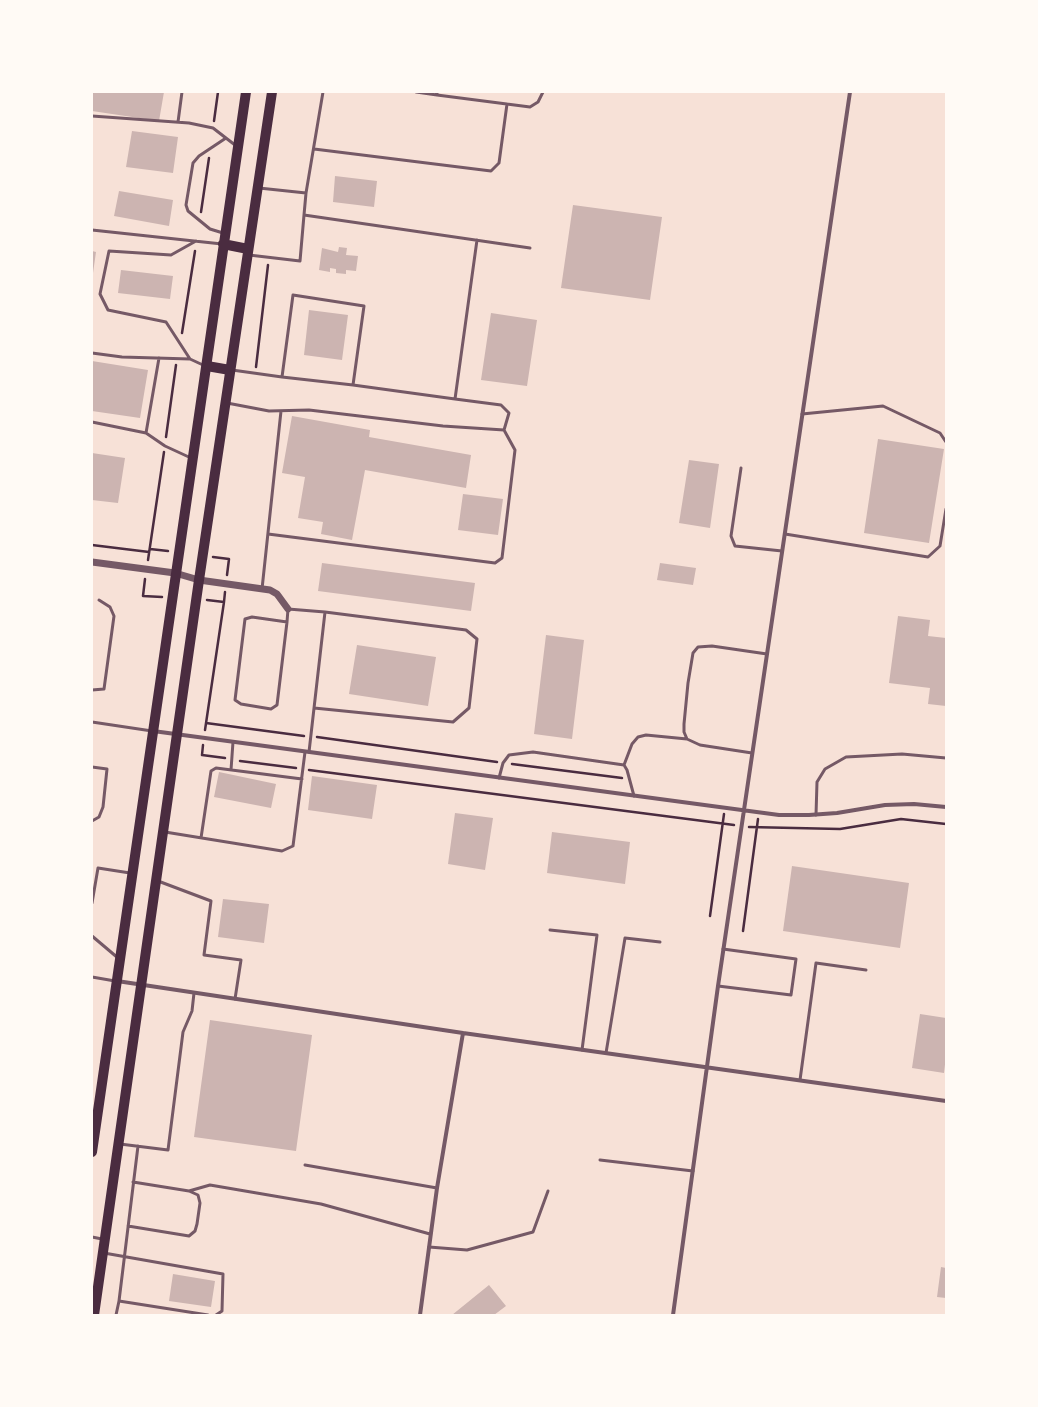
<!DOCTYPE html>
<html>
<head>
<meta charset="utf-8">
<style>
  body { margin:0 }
  #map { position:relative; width:1038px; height:1407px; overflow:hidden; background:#f7e1d7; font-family:"Golos Text",sans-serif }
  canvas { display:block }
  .frame { position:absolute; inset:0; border:93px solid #fffaf5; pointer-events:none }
</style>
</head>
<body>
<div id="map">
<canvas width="1038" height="1407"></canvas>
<div class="frame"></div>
</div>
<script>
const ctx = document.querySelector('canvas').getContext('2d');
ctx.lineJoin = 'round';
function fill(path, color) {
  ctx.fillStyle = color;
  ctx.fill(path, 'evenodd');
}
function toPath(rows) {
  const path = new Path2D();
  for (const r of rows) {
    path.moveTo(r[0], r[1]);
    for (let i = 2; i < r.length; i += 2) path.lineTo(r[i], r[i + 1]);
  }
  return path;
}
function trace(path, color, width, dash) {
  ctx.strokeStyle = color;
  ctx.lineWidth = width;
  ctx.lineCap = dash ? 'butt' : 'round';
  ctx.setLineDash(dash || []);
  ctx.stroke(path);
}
const building = toPath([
  [92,92,164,92,159,121,92,111],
  [132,131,178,137,173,173,126,167],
  [335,176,377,181,374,207,333,202],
  [119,191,173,200,169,226,114,216],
  [573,205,662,217,650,300,561,288],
  [339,247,347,248,346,255,358,256,356,271,346,270,346,274,336,273,336,269,330,268,330,272,319,270,322,248,338,252],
  [92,251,96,252,93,273,92,273],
  [121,270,173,276,170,299,118,293],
  [309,310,348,315,342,360,304,355],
  [491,313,537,320,527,386,481,380],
  [92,361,148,370,140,418,92,411],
  [292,416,370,430,369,437,471,455,466,488,365,470,352,540,321,534,323,522,298,518,305,477,282,473],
  [878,439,944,449,929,543,864,533],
  [92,453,125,458,118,503,92,500],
  [689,460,719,464,710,528,679,523],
  [463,494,503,499,498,535,458,530],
  [322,563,475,583,471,611,318,591],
  [660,563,696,568,693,585,657,580],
  [898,616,930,620,928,636,946,638,946,706,928,704,930,688,889,683],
  [546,635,584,640,572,739,534,734],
  [357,645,436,657,428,706,349,694],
  [219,772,276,784,271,808,214,797],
  [312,776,377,785,372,819,308,810],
  [455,813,493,818,485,870,448,864],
  [552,832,630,842,625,884,547,873],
  [792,866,909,883,900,948,783,931],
  [223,899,269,904,264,943,218,937],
  [920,1014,946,1018,946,1056,944,1073,912,1068],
  [210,1020,312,1035,296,1151,194,1137],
  [941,1267,946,1268,946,1298,937,1297],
  [173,1274,215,1281,211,1307,169,1301],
  [489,1285,506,1306,494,1315,452,1315]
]);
const path = toPath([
  [214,121,218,92],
  [201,212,209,158],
  [182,333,195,251],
  [256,367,268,265],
  [166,437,176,365],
  [92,545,149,552],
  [150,549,168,551],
  [213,557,229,559,227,575],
  [148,560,164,452],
  [145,579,143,596,162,597],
  [224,602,225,592],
  [206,723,304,736],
  [205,730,224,602,207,600],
  [317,737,497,762],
  [203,745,202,755,225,758],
  [240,761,296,768],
  [512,764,622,778],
  [309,770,734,825],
  [749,827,840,829,901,819,946,824],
  [710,916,724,814],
  [743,931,758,819]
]);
const service = toPath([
  [416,92,437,95,437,92],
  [437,95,530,107,538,102,543,92],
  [92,116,189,123,213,128,235,145],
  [178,122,182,92],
  [314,149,491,171,499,163,507,104],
  [259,188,306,193,323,92],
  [304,215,306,193],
  [92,230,222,244],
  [223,233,210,229,188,211,186,205,193,163,199,156,226,138],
  [249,255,300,261,304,215,530,248],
  [92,353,122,357,190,359,203,365],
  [190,359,166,322,108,310,100,294,109,251,171,255,196,241],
  [232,370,282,377,293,295,364,306,353,385,455,399,477,240],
  [282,377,353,385],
  [227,403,269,411,309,410,443,426,504,430,509,413,501,405,455,399],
  [802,414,883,406,940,433,946,442],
  [92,422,146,433,165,446,191,458],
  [146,433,159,358],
  [741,468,731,536,735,546,782,551],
  [268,534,495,563,502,558,515,450,504,430],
  [785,534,928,557,940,546,946,509],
  [262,589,281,411],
  [287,622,277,705,271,709,241,704,235,700,245,619,252,617,287,622,288,609,325,612],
  [92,690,104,689,114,616,110,607,99,600],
  [92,722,152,731],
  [309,752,325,612,466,630,477,639,469,708,453,722,314,708],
  [752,753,700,745,687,739,684,732,684,724,688,683,693,653,698,647,712,646,767,654],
  [624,765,632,744,638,737,646,735,687,739],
  [92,767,107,769,103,807,99,817,92,821],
  [231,770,233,742],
  [499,778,503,763,509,755,533,752,624,765,627,770,634,796],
  [816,815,817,782,825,769,846,757,902,754,946,758],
  [165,832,282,851,293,846,305,752],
  [201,838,211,771,216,768,302,779],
  [158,881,211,901,204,955,241,960,235,999],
  [92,903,98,868,130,873],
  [550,930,597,935,582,1050],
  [92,936,118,958],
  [92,977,115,981],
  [718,986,791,995,796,959,723,949],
  [606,1053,625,938,660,942],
  [800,1080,816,963,866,970],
  [120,1144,168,1150,183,1032,192,1011,194,993],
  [138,1146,119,1301,208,1315],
  [600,1160,693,1171],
  [305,1165,437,1188],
  [189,1191,210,1185,321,1204,430,1234],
  [128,1226,189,1236,195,1231,197,1224,200,1203,198,1195,189,1191,133,1182],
  [92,1237,102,1239],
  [429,1247,467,1250,533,1232,548,1191],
  [104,1253,223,1274,222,1311,216,1315],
  [116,1315,119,1301]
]);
const minor = toPath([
  [153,731,779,815,809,815,837,813,885,805,914,804,946,807],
  [117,981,463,1033,946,1101],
  [420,1315,437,1188,463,1033],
  [673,1315,718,986,850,92]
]);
const tertiary = toPath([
  [92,562,175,573,199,580,270,590,277,594,288,609]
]);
const primary = toPath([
  [223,244,248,249],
  [207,366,230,370],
  [92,1152,246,92],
  [94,1315,199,580,272,92]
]);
fill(building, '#ccb4b1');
trace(path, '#4a2c40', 2.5);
trace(service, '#755966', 3);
trace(minor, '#755966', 4);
trace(tertiary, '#755966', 7);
trace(primary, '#4a2c40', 10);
</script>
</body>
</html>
